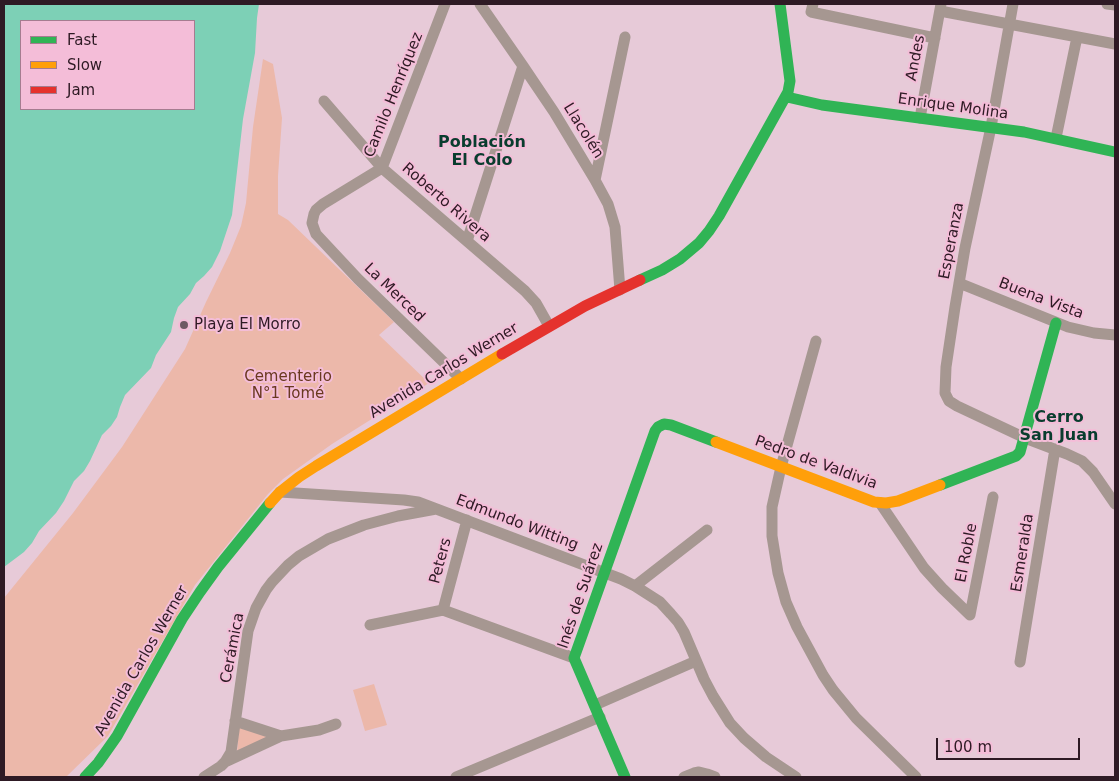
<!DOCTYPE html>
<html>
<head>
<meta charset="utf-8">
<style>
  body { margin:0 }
  #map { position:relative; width:1119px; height:781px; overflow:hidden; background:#e7cad8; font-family:"DejaVu Sans",sans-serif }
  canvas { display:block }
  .frame { position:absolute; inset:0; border:5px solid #2e1a24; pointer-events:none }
  .legend { position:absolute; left:20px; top:20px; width:175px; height:90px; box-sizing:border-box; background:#f4bdd8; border:1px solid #a57c90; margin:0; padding:6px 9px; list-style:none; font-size:15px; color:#2e1a24 }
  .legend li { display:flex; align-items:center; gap:10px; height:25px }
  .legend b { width:25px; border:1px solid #a57c90 }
  .scale { position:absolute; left:936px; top:738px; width:144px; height:22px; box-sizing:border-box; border:2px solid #2e1a24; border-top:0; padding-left:6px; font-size:15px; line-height:18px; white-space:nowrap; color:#2e1a24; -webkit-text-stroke:4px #f4bdd8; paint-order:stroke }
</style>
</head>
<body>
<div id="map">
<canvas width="1119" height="781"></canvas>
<div class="frame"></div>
<ul class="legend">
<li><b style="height:6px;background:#30b455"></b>Fast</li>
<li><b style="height:6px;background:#ff9f0a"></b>Slow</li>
<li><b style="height:6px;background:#e5322d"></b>Jam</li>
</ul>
<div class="scale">100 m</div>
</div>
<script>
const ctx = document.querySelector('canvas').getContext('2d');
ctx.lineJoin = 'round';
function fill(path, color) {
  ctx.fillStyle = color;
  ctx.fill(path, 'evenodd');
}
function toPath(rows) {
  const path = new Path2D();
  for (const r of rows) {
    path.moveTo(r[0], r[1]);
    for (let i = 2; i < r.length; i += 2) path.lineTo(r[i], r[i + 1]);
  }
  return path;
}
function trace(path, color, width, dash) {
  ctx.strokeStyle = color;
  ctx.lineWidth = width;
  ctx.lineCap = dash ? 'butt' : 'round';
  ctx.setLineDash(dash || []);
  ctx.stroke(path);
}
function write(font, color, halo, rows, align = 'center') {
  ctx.font = font + ' "DejaVu Sans",sans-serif';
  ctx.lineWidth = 4;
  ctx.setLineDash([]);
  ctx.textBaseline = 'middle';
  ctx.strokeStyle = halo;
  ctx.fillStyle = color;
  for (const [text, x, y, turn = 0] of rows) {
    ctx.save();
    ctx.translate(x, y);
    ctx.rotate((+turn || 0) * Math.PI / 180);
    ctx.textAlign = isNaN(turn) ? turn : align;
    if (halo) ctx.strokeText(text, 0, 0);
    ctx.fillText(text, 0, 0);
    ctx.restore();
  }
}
const green = toPath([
  [263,59,273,64,282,118,278,176,278,214,288,220,394,322,379,335,429,383,332,444,283,479,268,494,195,585,108,736,66,777,4,777,4,598,73,513,122,447,185,349,206,302,230,253,241,226,246,203,253,127],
  [374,684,387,725,365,731,353,690],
  [239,726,271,735,237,753]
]);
const water = toPath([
  [4,4,259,4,257,18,255,53,243,119,232,215,220,251,212,267,204,276,196,283,190,294,178,307,174,318,171,332,156,355,151,368,125,395,120,407,117,417,111,426,102,435,90,461,84,471,74,481,64,501,56,513,39,531,32,543,24,552,4,567],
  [21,21,194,21,194,109,21,109]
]);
const street = toPath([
  [445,4,382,168,323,204,316,210,314,214,312,223,316,234,358,279,461,379],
  [480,4,523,66,554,112,595,180,608,204,615,227,620,290],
  [813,4,811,12,935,38],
  [1013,4,991,127,965,248,955,307,946,367,945,393,949,401,957,406,1025,438,1067,454,1082,461,1093,472,1115,504],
  [1107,4,1115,5],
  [940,11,1115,44],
  [324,101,382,168,525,291,536,303,549,326],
  [920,118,941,4],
  [1056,138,1077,37],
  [595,180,625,37],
  [467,241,523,66],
  [959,283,1068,327,1094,333,1115,335],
  [816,341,781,467,772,507,772,536,778,573,786,602,797,627,823,675,833,690,856,718,916,777],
  [280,492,404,500,418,502,621,579,635,586,660,602,671,614,678,622,684,632,704,679,713,696,730,723,744,738,766,757,796,777],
  [880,503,924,568,942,588,970,615],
  [635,586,707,530],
  [443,610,467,520],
  [970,615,993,497],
  [370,625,443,610,574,658],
  [1020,662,1055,449],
  [595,705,696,661],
  [235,721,281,736],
  [225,762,281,736,319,730,336,724],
  [204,777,221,766,225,762,231,752,248,631,256,608,266,590,272,582,288,565,299,556,328,539,364,525,398,516,436,509],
  [456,777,600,717],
  [684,777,694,773,699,772,707,774,715,777]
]);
const fast = toPath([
  [787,97,822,105,1024,132,1115,152],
  [640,280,662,270,680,259,699,243,709,231,719,216,788,92,790,81,780,4],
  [940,485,1016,456,1020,452,1056,323],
  [85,777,98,763,117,736,182,619,200,592,218,567,270,503],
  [625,777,574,658,655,431,658,427,664,424,671,425,716,442]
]);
const slow = toPath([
  [716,442,874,502,886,503,898,501,940,485],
  [270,503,280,492,299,477,316,466,502,354]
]);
const jam = toPath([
  [502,354,585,306,640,280]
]);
const markers = [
  [184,325,5,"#6f5863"]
];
const streetNames = [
  ["Andes",916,58,-79],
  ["Camilo Henríquez",394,95,-68],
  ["Enrique Molina",953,107,8],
  ["Llacolén",583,131,58],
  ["Roberto Rivera",446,203,41],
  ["Esperanza",952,241,-79],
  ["La Merced",394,293,44],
  ["Buena Vista",1041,299,21],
  ["Avenida Carlos Werner",444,371,-31],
  ["Pedro de Valdivia",816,463,20],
  ["Edmundo Witting",517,523,21],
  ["El Roble",967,553,-79],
  ["Esmeralda",1023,553,-81],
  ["Peters",441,561,-75],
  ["Inés de Suárez",581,596,-71],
  ["Cerámica",233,648,-79],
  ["Avenida Carlos Werner",142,661,-60]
];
const poiNames = [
  ["Playa El Morro",194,325]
];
const parkNames = [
  ["Cementerio",288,377],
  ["N°1 Tomé",288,394]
];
const neighbourhoodNames = [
  ["Población",482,143],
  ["El Colo",482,161],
  ["Cerro",1059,418],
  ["San Juan",1059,436]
];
fill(green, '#ecb8aa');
fill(water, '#7dd0b6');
trace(street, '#a69791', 11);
trace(fast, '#30b455', 11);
trace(slow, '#ff9f0a', 11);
trace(jam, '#e5322d', 11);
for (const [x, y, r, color] of markers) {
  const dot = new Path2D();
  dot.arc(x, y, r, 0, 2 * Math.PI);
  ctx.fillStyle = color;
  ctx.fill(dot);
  trace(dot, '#f4bdd8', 2);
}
write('15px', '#2e1a24', '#f4bdd8', streetNames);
write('15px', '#2e1a24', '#f4bdd8', poiNames, 'left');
write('15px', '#69391f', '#f4bdd8', parkNames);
write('bold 16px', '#093d2e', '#f4bdd8', neighbourhoodNames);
</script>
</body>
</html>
